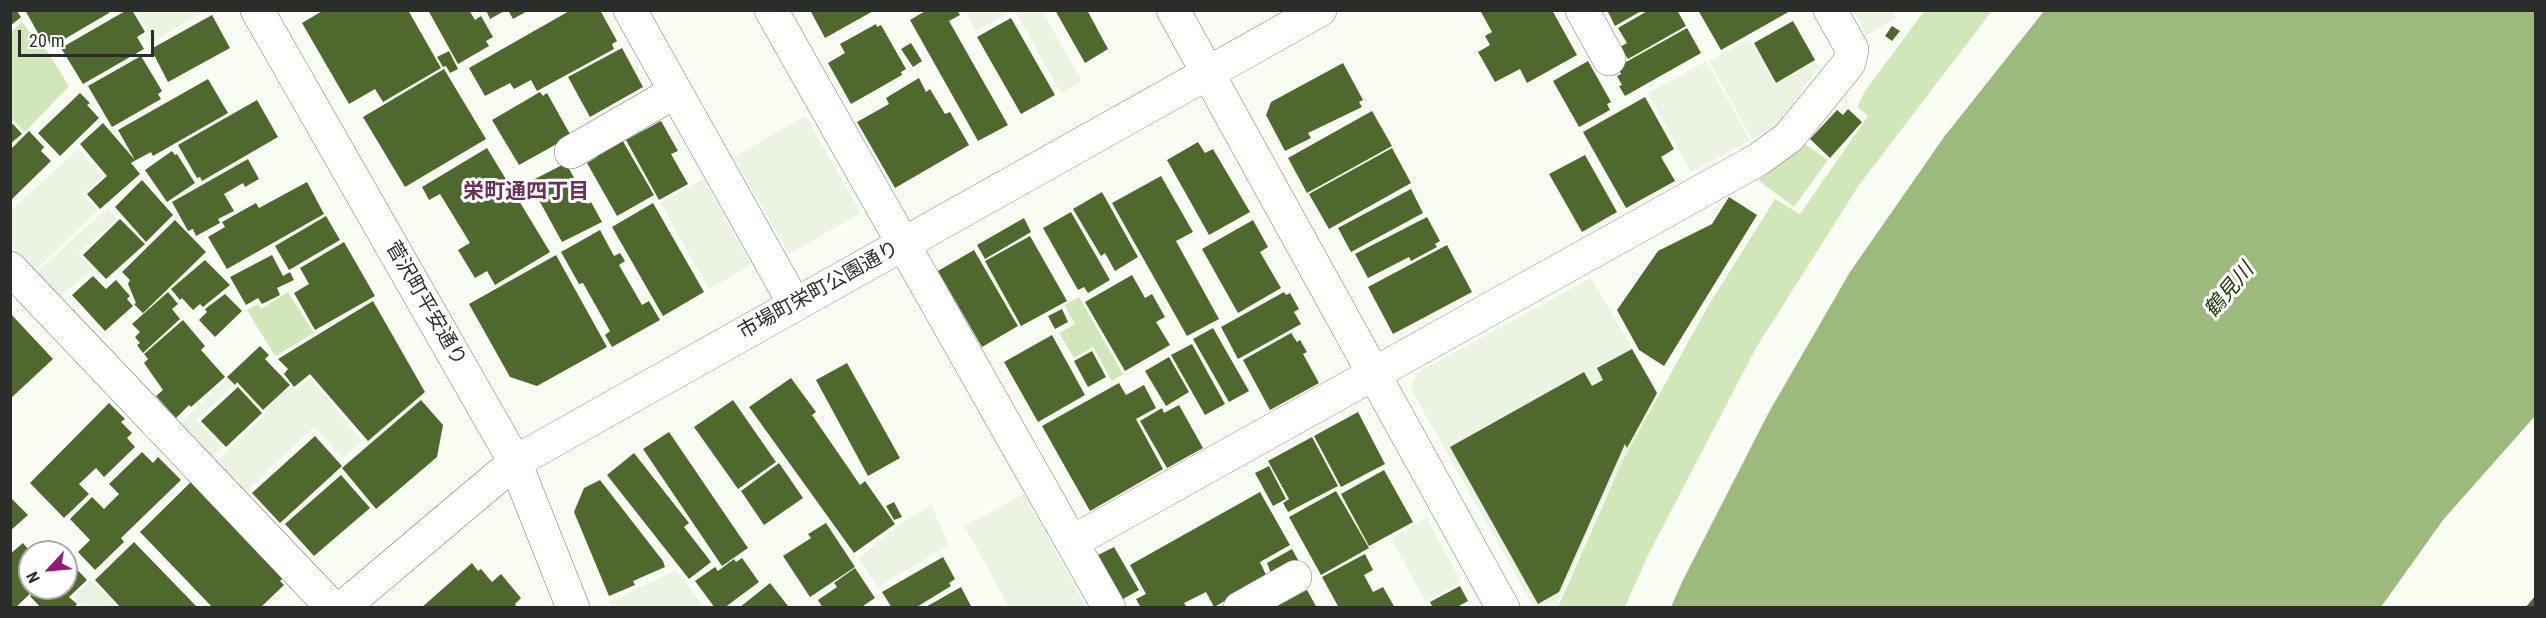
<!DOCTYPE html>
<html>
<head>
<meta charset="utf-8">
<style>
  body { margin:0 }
  #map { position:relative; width:2546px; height:618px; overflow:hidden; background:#f9fdf4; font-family:"Roboto Condensed",sans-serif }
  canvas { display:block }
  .frame { position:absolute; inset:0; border:12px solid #2b2d2a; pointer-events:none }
  .north { position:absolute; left:18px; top:540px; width:60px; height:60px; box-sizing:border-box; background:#fff; border:2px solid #aaabaa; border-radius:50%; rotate:244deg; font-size:16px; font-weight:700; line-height:24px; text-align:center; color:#2b2d2a }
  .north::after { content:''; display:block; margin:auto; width:21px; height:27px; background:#931c79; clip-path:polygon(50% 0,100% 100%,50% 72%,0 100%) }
  .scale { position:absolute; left:18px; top:30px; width:136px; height:27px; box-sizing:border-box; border:3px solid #2b2d2a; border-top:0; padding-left:8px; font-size:18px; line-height:21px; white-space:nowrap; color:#2b2d2a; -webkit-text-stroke:4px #fff; paint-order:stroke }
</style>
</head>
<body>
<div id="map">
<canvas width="2546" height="618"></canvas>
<div class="frame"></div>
<div class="north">N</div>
<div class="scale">20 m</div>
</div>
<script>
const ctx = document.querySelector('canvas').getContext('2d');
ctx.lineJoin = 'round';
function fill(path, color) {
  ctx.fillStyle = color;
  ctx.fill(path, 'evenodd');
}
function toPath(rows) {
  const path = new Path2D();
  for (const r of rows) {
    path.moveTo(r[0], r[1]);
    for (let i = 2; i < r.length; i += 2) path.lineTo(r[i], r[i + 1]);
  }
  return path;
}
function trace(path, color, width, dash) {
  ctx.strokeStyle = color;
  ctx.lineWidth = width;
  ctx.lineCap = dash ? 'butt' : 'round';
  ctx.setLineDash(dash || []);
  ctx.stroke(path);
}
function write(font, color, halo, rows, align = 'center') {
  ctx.font = font + ' "Roboto Condensed","Noto Sans JP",sans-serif';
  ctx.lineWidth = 6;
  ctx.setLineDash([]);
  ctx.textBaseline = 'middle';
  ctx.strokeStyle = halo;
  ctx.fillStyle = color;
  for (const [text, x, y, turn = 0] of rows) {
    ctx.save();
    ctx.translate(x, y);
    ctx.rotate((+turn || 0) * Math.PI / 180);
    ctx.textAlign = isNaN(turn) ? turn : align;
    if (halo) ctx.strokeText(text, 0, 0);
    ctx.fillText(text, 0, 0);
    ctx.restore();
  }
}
const built = toPath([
  [207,10,149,44,144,37,149,33,136,11],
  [968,11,968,10,1013,11,976,31,966,12],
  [1015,11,1042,11,1082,81,1061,93],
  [1853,11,1892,11,1897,18,1867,35],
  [1750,39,1775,84,1816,62,1818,67,1778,125,1752,139,1709,61],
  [1706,61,1750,140,1691,172,1648,93],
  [805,116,861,213,789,254,734,157],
  [78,149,102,177,83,194,97,211,35,271,11,244,11,210],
  [703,179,751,265,709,289,660,203],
  [108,208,117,219,78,253,92,270,60,297,36,272],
  [1591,278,1659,393,1601,504,1556,605,1534,607,1411,389,1417,373],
  [310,378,362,441,343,458,314,427,246,492,216,462,267,413,265,410,291,385,296,391],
  [227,380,233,387,196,420,221,447,212,456,181,422],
  [1024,494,1086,607,1009,607,964,526],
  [931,505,949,545,878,587,858,559,898,525],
  [1427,518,1461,582,1425,601,1391,538],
  [676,570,704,607,613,607,609,602],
  [91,580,114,604,110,607,79,607,82,605,73,597]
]);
const green = toPath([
  [1925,10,1992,11,1859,185,1756,348,1648,555,1625,607,1558,607,1622,462,1708,306,1775,199,1800,214,1868,116,1857,107,1865,91],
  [22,22,42,49,45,48,69,86,25,132,13,120,10,121,11,32],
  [1805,144,1828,160,1794,207,1758,180],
  [288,292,314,333,275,356,247,310,258,304,261,309],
  [1079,297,1123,374,1112,381,1093,347,1074,358,1059,333,1075,324,1064,305]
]);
const water = toPath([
  [2044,11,2535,11,2535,416,2443,520,2381,607,1671,607,1683,580,1769,412,1850,272,1944,137]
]);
const building = toPath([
  [10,10,16,10,21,17,10,26],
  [25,10,108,10,109,13,51,47,48,40,43,42],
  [127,10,132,10,145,32,137,37,144,49,83,84,61,48],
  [324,10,408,10,441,68,383,102,375,89,349,104,302,23],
  [428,10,469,10,475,20,481,16,493,37,486,41,489,46,458,64],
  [486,10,506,10,490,19],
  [508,10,529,10,513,19],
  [571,10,600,10,617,41,612,44,614,49,537,91,531,80,514,89,510,83,485,96,469,68],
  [810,10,875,10,825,38],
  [927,10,957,10,960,15,949,21,1008,125,978,141,910,20],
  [1055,10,1087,10,1108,49,1085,63],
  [1480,10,1552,10,1577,55,1527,83,1520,69,1495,82,1478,52,1490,45,1485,36,1492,32],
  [1607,10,1643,10,1615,26],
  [1649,10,1677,10,1686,26,1628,59,1620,47,1627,43,1618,28],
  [1698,10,1792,10,1721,50],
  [212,15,230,48,168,82,151,49],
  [1011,18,1055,95,1021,114,977,37],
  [1793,21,1815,60,1776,83,1754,43],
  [876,24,877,27,881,25,906,69,901,72,902,75,851,104,828,63,845,53,840,44],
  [1892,26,1900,31,1892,41,1885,36],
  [1687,28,1701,53,1625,96,1619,86,1622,85,1617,76,1621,74,1617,67],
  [911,43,922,61,913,67,901,49],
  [622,48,643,87,590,117,568,77],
  [449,51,458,69,450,73,446,66,443,67,437,57],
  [141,56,162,91,158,94,161,99,112,127,88,86],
  [1588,61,1611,102,1607,104,1610,110,1579,127,1553,81],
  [1343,63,1363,100,1359,102,1362,107,1308,133,1311,138,1285,151,1266,115,1271,102],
  [444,69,486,139,405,187,363,117],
  [919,78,926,92,930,89,945,114,950,112,969,145,895,188,857,122,889,104,886,98],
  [208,79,228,113,153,156,151,152,136,160,131,163,140,174,100,209,87,194,107,176,80,144,103,123,135,160,118,130],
  [540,92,543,96,547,93,571,136,519,165,492,120],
  [80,93,90,103,87,105,99,118,60,156,38,133],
  [1645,97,1674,149,1661,157,1675,181,1626,208,1583,132],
  [257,100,278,137,202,181,200,177,197,178,178,145],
  [1848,109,1862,122,1830,158,1810,139,1837,110,1843,115],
  [1372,111,1392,146,1307,193,1288,158],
  [661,121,678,151,671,154,688,184,659,200,626,140],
  [13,124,22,134,10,144,10,126],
  [29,131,44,147,41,151,51,161,10,201,10,150],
  [621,138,654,195,617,216,587,163,597,157,594,153],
  [1198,142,1205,153,1213,149,1250,212,1209,235,1167,160],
  [487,148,550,252,495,285,487,271,475,278,458,250,470,243,440,194,429,200,422,187],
  [1392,148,1411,183,1329,229,1309,194],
  [172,151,175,155,177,154,195,183,167,202,145,170],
  [1585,155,1617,212,1582,232,1549,174],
  [248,159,259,179,245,187,243,183,224,194,234,211,218,219,220,223,196,236,193,229,188,231,172,202],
  [566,163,588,204,591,202,602,222,562,242,529,182],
  [1161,176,1193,232,1176,241,1219,319,1187,336,1112,203],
  [142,180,173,215,146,242,115,207],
  [307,182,324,214,227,269,208,237,225,227,222,222,256,203,259,208],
  [1411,189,1423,213,1351,252,1338,228],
  [1102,192,1138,257,1115,271,1105,253,1101,256,1073,209],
  [1729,197,1757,215,1664,366,1639,350,1617,310,1658,251,1712,224],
  [653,203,704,292,663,316,612,227],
  [1071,212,1110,280,1088,293,1084,287,1078,290,1043,228],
  [326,216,340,240,289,270,275,246],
  [1427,217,1440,241,1435,244,1437,247,1411,261,1409,257,1368,278,1355,254],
  [1024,218,1031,232,985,259,977,245],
  [120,219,145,244,106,279,83,255],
  [175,220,206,252,143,313,134,304,136,303,128,284,130,280,122,272],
  [1253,220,1268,247,1260,252,1281,288,1238,313,1202,249],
  [600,230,614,256,620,253,625,261,619,265,642,305,649,301,660,320,612,347,605,335,610,331,583,283,579,284,561,252],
  [1030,236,1067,301,1021,326,985,261],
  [344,242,375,296,315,330,294,293,309,284,300,268],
  [1447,245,1472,292,1393,334,1368,287],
  [974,250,1018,326,982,347,938,271],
  [272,255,283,276,290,272,294,280,277,288,280,295,262,304,258,298,246,305,230,277],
  [556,255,607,347,537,386,510,377,469,304],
  [205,260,230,285,203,307,200,304,193,310,182,298,180,300,171,289],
  [1132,275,1145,298,1152,294,1165,317,1156,322,1170,345,1125,371,1085,302],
  [93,276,106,289,116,280,130,296,127,299,133,306,105,331,72,295],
  [168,292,178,304,172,309,180,319,143,353,137,345,140,343,135,337,140,332,132,324],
  [1284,292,1286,295,1290,293,1299,309,1294,312,1301,324,1238,359,1221,327],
  [225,294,242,311,215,337,199,320,207,312,205,309],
  [373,301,425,392,368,441,310,374,294,387,284,374,288,369,278,359],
  [1062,309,1068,322,1055,329,1048,316],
  [10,313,53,359,10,399],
  [183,320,205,346,201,350,225,377,191,407,189,405,176,418,156,396,163,390,144,363,148,359,144,354],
  [1213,328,1249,391,1229,402,1193,339],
  [1291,333,1297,342,1300,340,1307,352,1303,354,1319,383,1270,410,1243,360],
  [1052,335,1085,395,1038,422,1004,362],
  [1192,344,1225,404,1205,415,1171,355],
  [260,346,269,355,265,359,290,385,263,410,237,382,235,385,227,377],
  [1632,349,1657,393,1627,448,1625,444,1559,592,1538,604,1450,447,1584,372,1592,386,1603,380,1597,368],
  [1092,351,1106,377,1088,387,1074,361],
  [1169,357,1189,392,1166,406,1145,371],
  [847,363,900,458,868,476,816,380],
  [791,378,816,412,812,415,860,485,865,481,895,524,854,553,749,407],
  [1119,383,1126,395,1144,385,1156,408,1136,419,1163,469,1090,511,1042,426],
  [238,387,262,413,226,447,201,421],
  [421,400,443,425,437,457,376,509,342,468],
  [733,400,776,462,738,489,694,427],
  [109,403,125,419,121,422,132,433,127,438,135,447,104,477,96,468,79,484,89,494,64,518,30,483],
  [1179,405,1203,448,1167,468,1140,421,1162,408,1164,413],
  [1358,412,1385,464,1341,487,1314,436],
  [669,432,748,548,722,566,643,449],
  [315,436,342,466,280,523,252,493],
  [1312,437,1338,486,1288,512,1283,503,1289,499,1268,461],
  [142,452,153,463,158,457,181,480,121,538,124,542,95,570,78,552,90,540,70,519,92,497,104,509,119,494,109,484],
  [634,453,689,523,684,527,711,562,689,579,607,475],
  [779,463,803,498,764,525,741,491],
  [1269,466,1286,499,1273,506,1255,473],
  [1384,470,1413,522,1369,546,1341,494],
  [341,475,370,508,314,556,285,524],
  [194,479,286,575,280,581,284,585,260,608,213,608,140,532],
  [600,480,663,561,665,567,633,581,635,585,609,596,574,512,584,488],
  [1336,491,1369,548,1321,575,1289,517],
  [1260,492,1290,545,1260,562,1267,577,1214,607,1206,592,1184,603,1187,608,1141,608,1136,599,1146,594,1130,565],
  [10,497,28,515,10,531],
  [894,502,902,517,894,520,886,506],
  [826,523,855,567,810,597,783,556,811,538,808,534],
  [134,542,198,608,121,608,95,580],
  [23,543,28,549,33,544,41,552,30,552,30,588,36,588,15,608,10,608,10,554],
  [1114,547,1139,590,1123,599,1098,555],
  [1292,549,1298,560,1271,573,1267,563],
  [1365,554,1373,570,1364,575,1373,592,1383,587,1395,608,1339,608,1322,577],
  [943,557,955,579,949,583,951,586,915,608,892,608,882,592],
  [742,558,759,582,724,608,715,608,695,581,715,567,718,571,734,559,736,562],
  [68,560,87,580,69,597,77,604,74,608,41,608,30,596,39,588,66,588,66,563],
  [472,563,478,571,481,569,492,582,501,574,521,598,515,604,517,608,421,608],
  [855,568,875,598,860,608,823,608,818,600,837,587,834,583],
  [770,583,788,606,739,608],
  [1460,586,1468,601,1455,608,1433,608,1430,602],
  [961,587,972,608,924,608],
  [1307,590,1317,608,1269,608,1283,599,1285,602],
  [2536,595,2536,608,2525,608]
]);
const minor = toPath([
  [257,10,515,462,573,608],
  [630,10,795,305],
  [771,10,1109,608],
  [1173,10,1503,608],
  [1582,10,1609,59],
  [571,152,675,92],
  [10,268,333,608],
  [1072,542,1759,159,1789,137,1849,63,1852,49,1830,10],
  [342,608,515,462,1320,10],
  [1240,608,1295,577]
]);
const streetNames = [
  ["市場町栄町公園通り",819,291,-29],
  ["菅沢町平安通り",425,304,60]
];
const neighbourhoodNames = [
  ["栄町通四丁目",526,193]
];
const waterNames = [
  ["鶴見川",2230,291,-50]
];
fill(built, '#ebf3e3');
fill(green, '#d1e7b9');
fill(water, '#9dba7d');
fill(building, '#4f682e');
trace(minor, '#767b72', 34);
trace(minor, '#fff', 33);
write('20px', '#2b2d2a', '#fff', streetNames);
write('bold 21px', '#692f59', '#fff', neighbourhoodNames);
write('italic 21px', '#253709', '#fff', waterNames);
</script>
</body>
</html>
